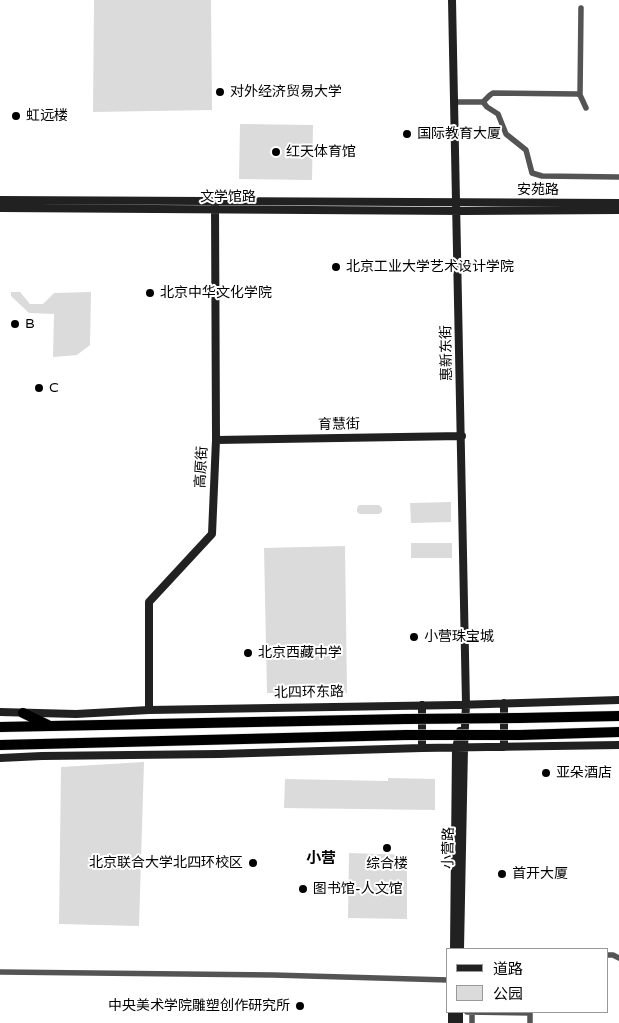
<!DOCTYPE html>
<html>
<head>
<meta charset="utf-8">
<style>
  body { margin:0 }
  #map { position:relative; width:619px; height:1023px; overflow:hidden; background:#fff; font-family:"Varela Round","Noto Sans SC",sans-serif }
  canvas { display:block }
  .legend { position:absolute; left:446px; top:948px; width:162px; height:65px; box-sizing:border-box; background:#fff; border:1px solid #999; margin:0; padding:6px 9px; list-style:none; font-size:15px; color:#000 }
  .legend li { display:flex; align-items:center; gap:10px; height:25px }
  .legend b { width:25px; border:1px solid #999 }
</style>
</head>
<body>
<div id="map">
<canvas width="619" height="1023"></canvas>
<ul class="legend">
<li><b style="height:6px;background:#212121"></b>道路</li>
<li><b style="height:14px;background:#dbdbdb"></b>公园</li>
</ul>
</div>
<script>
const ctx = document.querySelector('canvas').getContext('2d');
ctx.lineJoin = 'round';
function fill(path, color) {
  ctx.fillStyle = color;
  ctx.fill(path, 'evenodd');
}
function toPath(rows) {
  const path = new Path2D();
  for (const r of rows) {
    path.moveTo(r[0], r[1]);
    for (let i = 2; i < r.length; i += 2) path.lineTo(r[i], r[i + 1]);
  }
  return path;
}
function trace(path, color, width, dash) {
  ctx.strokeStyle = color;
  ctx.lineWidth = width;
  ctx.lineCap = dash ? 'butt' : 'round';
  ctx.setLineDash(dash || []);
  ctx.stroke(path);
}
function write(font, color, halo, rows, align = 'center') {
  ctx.font = font + ' "Varela Round","Noto Sans SC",sans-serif';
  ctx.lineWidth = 4;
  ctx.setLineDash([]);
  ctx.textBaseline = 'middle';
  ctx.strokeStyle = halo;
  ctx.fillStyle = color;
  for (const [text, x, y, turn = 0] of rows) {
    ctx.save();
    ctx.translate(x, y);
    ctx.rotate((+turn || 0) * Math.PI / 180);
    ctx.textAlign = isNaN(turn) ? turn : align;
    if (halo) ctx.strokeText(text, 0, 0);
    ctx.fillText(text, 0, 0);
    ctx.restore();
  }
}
const green = toPath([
  [94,0,211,0,212,110,93,112],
  [240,124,313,125,312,180,239,179],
  [11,292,20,292,30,304,43,304,54,293,91,292,90,345,77,355,53,357,54,314,29,313,11,296],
  [451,502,451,522,411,523,410,503],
  [359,505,379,505,382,508,382,512,379,514,360,514,357,512,357,508],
  [411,543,452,543,452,558,411,558],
  [345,546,347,693,267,693,264,548],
  [144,762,139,926,59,924,61,767],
  [388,778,435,779,435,810,284,808,285,779,388,781],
  [349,853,407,855,407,919,348,918]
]);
const street = toPath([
  [580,95,581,8],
  [454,102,483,102,490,95,493,93,577,94,580,95,586,108],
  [483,102,487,107,498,114,506,134,526,150,532,173,542,176,619,177],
  [608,955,613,955,619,958],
  [0,972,273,975,448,980],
  [467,1012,530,1013,530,1023],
  [472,1023,472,1012]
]);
const secondary = toPath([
  [452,0,466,704,464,748,460,949],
  [0,200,619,203],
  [0,208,463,211,619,210],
  [216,440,462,436],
  [149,710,149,602,212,534,216,440,215,206],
  [0,712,76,714,149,710,456,705,619,700],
  [504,747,504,703],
  [422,748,422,705],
  [0,758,42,756,219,754,422,748,619,745],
  [454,949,456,748,460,731],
  [452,1023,452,1012],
  [459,1023,459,1012]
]);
const highway = toPath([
  [23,713,48,725],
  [519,718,619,716],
  [0,727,406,719],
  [520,735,619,732],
  [0,745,406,735]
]);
const highwayBridge = toPath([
  [406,719,519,718],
  [406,735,520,735]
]);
const markers = [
  [220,92,5,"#000"],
  [16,116,5,"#000"],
  [407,134,5,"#000"],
  [276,152,5,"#000"],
  [336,267,5,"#000"],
  [150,293,5,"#000"],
  [15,324,5,"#000"],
  [39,388,5,"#000"],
  [414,637,5,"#000"],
  [248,653,5,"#000"],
  [546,773,5,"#000"],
  [387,848,5,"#000"],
  [253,863,5,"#000"],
  [502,874,5,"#000"],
  [303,889,5,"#000"],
  [300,1006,5,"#000"]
];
const poiNames = [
  ["对外经济贸易大学",230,92],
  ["虹远楼",26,116],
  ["国际教育大厦",417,134],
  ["红天体育馆",286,152],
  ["北京工业大学艺术设计学院",346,267],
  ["北京中华文化学院",160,293],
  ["B",25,324],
  ["C",49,388],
  ["小营珠宝城",424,637],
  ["北京西藏中学",258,653],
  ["亚朵酒店",556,773],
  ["北京联合大学北四环校区",243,863,"right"],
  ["综合楼",387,864,"center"],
  ["首开大厦",512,874],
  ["图书馆-人文馆",313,889],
  ["中央美术学院雕塑创作研究所",290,1006,"right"]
];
const streetNames = [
  ["安苑路",538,190],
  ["文学馆路",228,197],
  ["惠新东街",447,353,-91],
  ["育慧街",339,425,-1],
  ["高原街",202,467,-87],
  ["北四环东路",309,693,-1],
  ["小营路",449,848,-89]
];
const neighbourhoodNames = [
  ["小营",321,859]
];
fill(green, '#dbdbdb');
trace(highway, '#dbdbdb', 11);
trace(street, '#545454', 5.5);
trace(secondary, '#212121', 8);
trace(highway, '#000', 10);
trace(highwayBridge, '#dbdbdb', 11, []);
trace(highwayBridge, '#000', 10);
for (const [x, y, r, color] of markers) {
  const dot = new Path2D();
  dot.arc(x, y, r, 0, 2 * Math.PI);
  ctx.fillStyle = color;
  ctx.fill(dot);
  trace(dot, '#fff', 2);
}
write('14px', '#000', '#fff', poiNames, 'left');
write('14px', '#000', '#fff', streetNames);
write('bold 15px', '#000', '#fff', neighbourhoodNames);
</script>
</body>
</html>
